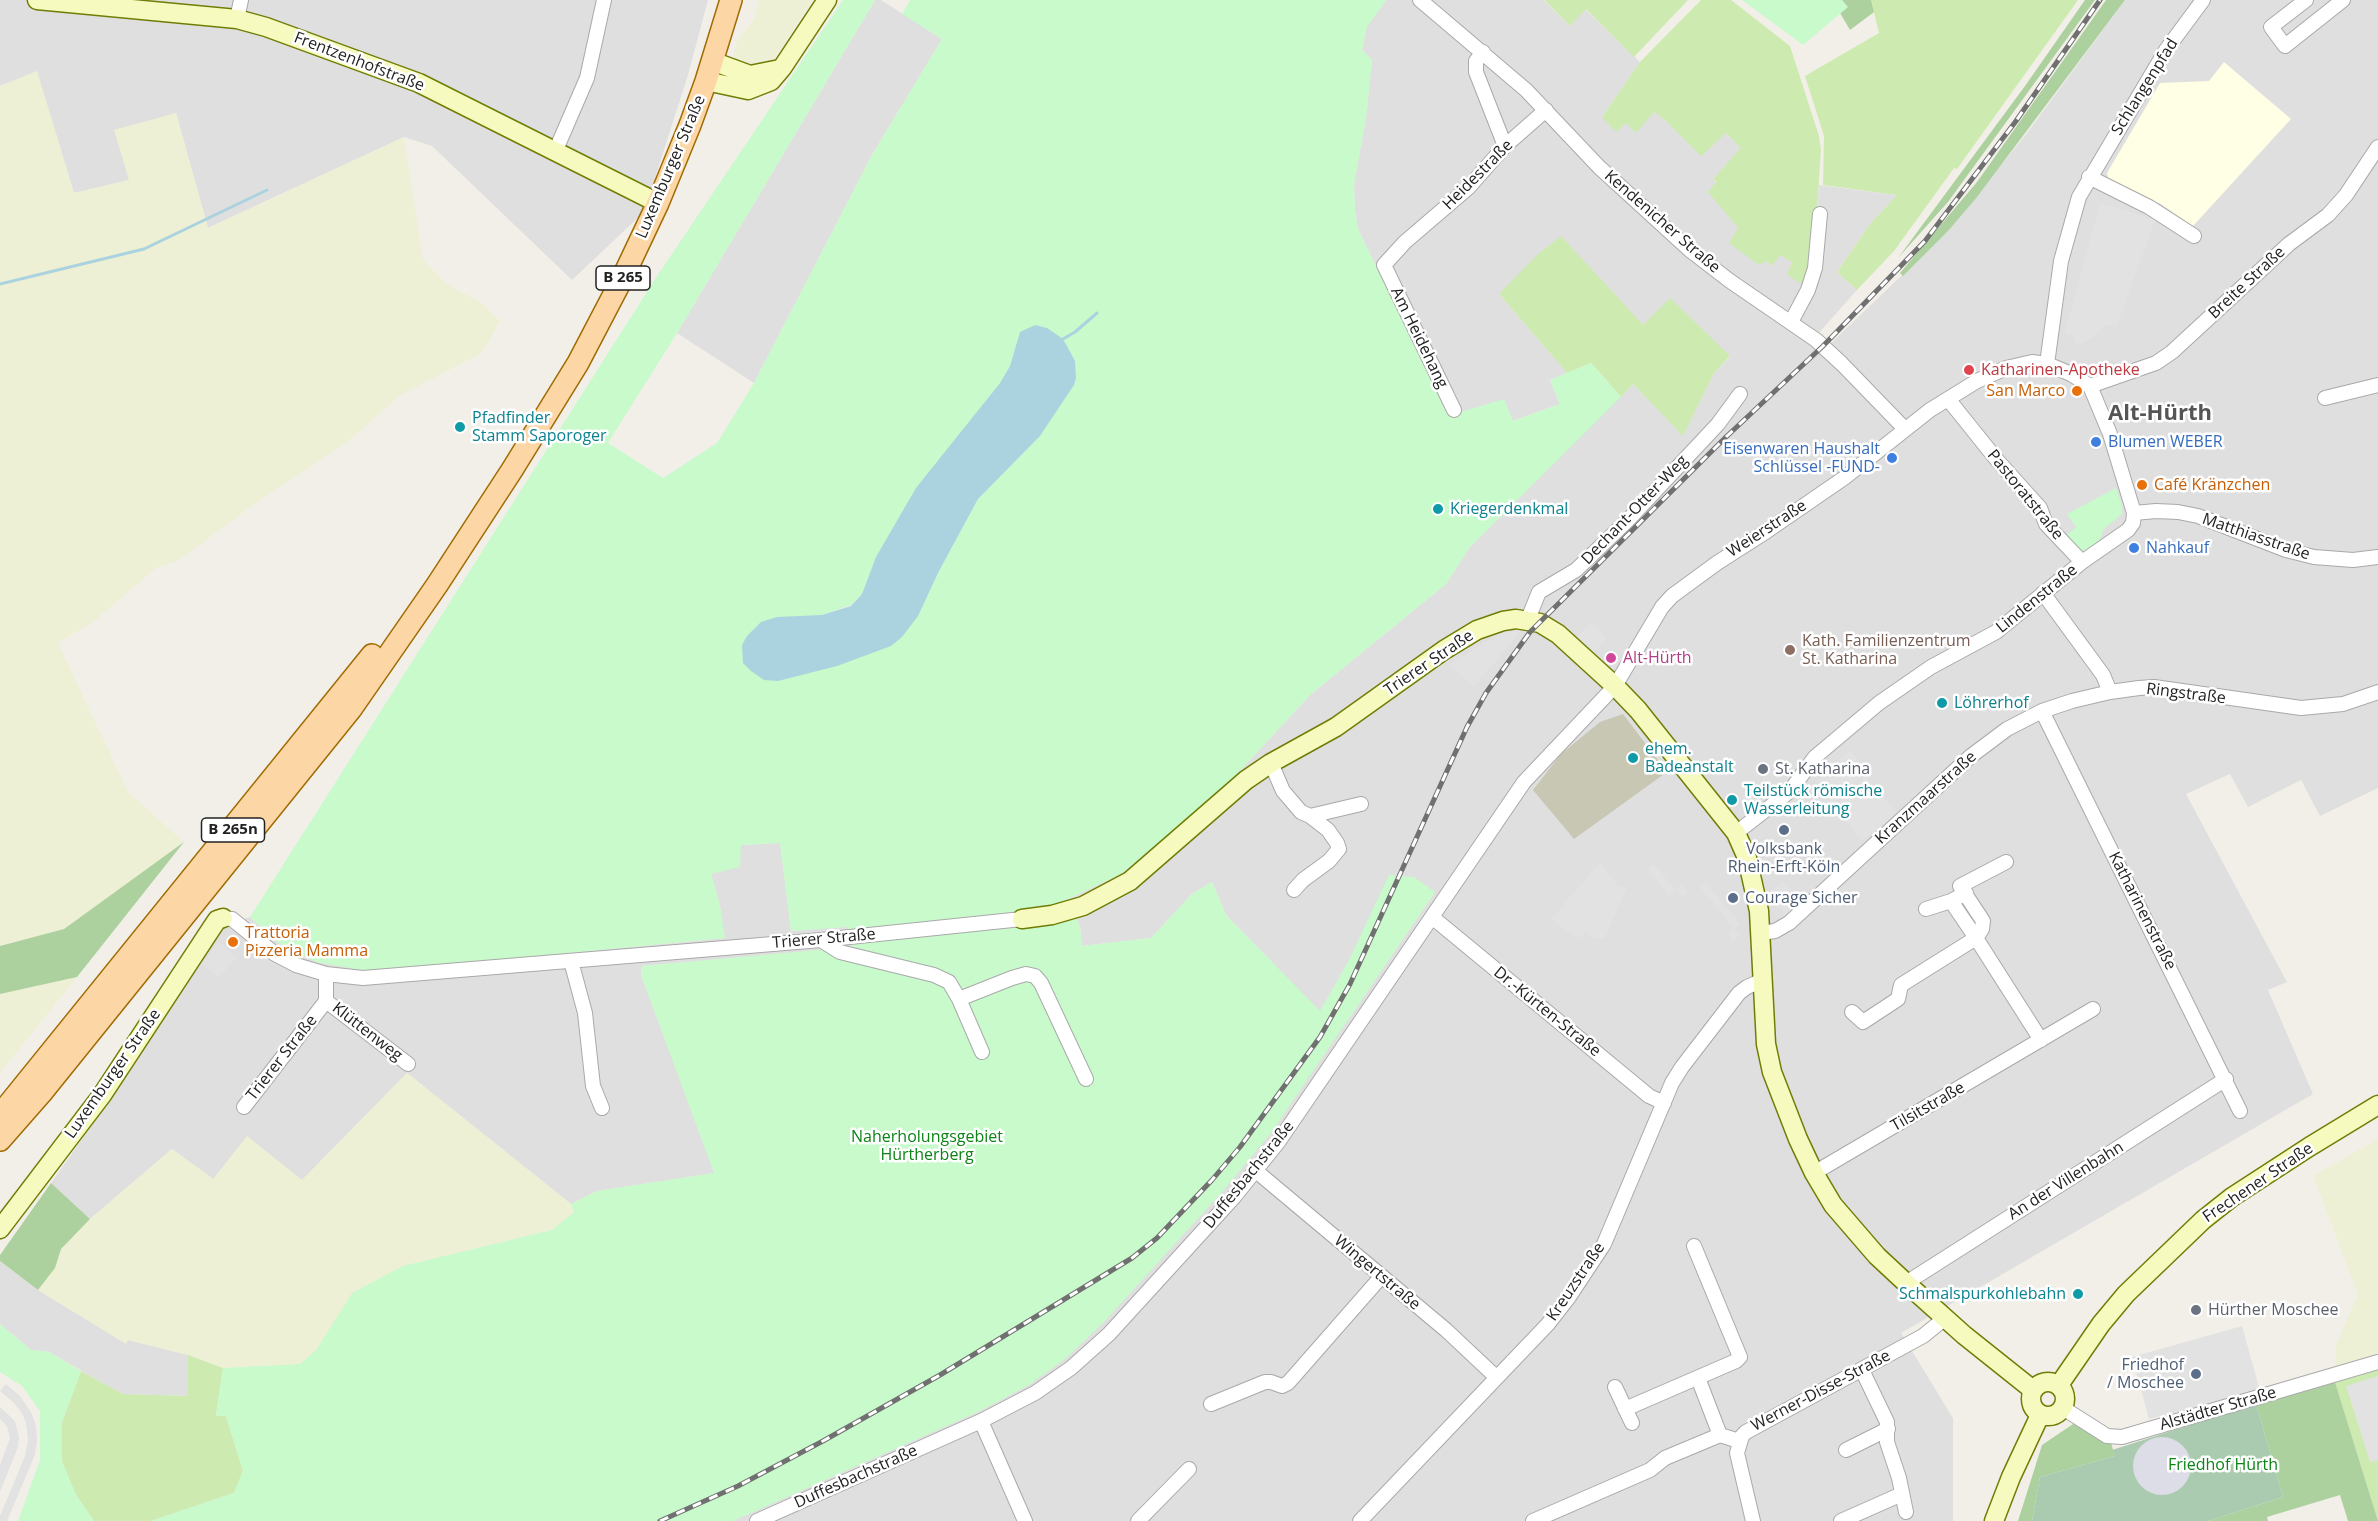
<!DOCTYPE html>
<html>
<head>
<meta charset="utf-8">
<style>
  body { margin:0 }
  canvas { display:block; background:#f2efe9 }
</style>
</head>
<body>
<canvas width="2378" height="1521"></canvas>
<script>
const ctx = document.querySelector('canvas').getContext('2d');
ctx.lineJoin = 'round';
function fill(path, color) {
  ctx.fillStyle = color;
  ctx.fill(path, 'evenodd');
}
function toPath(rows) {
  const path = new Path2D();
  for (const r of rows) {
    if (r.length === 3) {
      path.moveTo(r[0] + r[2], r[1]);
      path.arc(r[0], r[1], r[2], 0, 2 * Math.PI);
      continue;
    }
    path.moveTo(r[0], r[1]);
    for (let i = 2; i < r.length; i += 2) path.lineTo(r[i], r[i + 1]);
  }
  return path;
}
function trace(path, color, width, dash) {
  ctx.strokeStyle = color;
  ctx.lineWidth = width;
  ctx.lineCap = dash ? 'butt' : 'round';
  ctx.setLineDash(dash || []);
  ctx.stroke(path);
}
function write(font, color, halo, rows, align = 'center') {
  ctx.font = font + ' "Open Sans",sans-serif';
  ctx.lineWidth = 5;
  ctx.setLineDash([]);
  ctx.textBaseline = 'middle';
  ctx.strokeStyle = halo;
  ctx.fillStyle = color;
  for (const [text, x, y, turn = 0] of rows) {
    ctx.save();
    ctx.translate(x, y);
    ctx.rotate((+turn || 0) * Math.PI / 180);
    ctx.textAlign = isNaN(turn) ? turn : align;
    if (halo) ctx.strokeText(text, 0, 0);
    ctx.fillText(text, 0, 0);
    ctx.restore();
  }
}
const residential = toPath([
  [0,0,708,0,688,75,644,212,572,280,432,146,404,137,208,228,176,113,129,180,74,193,37,72,0,86],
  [875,0,881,0,942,39,872,155,754,383,677,333],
  [1386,0,1543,0,1570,26,1585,9,1640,62,1602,117,1626,123,1654,112,1666,121,1726,133,1742,148,1713,179,1766,261,1780,255,1793,262,1787,275,1817,212,1819,185,1897,195,1870,224,1837,272,1857,290,1817,335,1828,346,1948,231,2027,133,2125,0,2378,0,2378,788,2320,816,2301,780,2248,807,2230,774,2186,794,2287,982,2268,990,2313,1094,1901,1333,1953,1418,1953,1521,733,1521,784,1497,1347,1021,1435,892,1348,962,1320,1012,1226,915,1212,882,1192,894,1151,938,1082,946,1080,927,1068,899,1121,874,1225,787,1310,695,1446,584,1470,547,1633,384,1683,435,1714,373,1730,357,1643,325,1499,294,1567,373,1550,380,1560,404,1512,421,1504,400,1448,416,1358,229,1355,210,1354,184,1366,118,1372,60,1362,50,1366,27],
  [780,843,791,931,848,926,851,948,641,966,641,975,715,1173,597,1191,571,1204,407,1073,302,1180,213,1179,172,1149,90,1219,51,1183,127,1076,225,924,250,917,277,942,402,969,724,938,720,906,711,874,741,845],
  [0,1261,38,1290,126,1343,128,1340,188,1355,189,1396,122,1394,49,1352,31,1350,0,1324]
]);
const education = toPath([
  [2224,62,2291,119,2193,226,2161,204,2108,178,2107,173,2160,83,2209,81]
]);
const construction = toPath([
  [1623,714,1667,772,1574,839,1533,790,1561,754,1600,722]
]);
const farmland = toPath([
  [759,0,813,0,772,63,753,68,736,63,734,55,737,41,754,19],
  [37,71,74,193,129,180,114,130,176,113,208,228,404,137,423,259,445,283,482,303,500,321,482,353,399,396,348,442,264,497,178,561,156,568,92,623,58,643,128,792,184,842,64,929,0,946,0,86],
  [77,977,3,1069,0,1073,0,994],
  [407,1073,571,1204,574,1212,552,1230,403,1266,352,1293,316,1350,300,1364,223,1368,188,1355,128,1340,126,1344,38,1290,55,1268,61,1249,90,1219,172,1149,213,1179,247,1136,302,1180],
  [2378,1139,2378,1369,2335,1382,2336,1345,2358,1295,2313,1176]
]);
const grass = toPath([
  [1544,0,1688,0,1634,57,1586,9,1570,26],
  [1701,0,1731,0,1790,46,1819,136,1821,150,1814,255,1804,285,1787,275,1792,262,1780,255,1772,266,1766,261,1759,265,1729,243,1738,228,1708,192,1716,182,1713,179,1741,148,1726,133,1701,156,1666,121,1654,112,1636,133,1626,123,1616,132,1602,117,1640,62],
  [1871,0,2078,0,1957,169,1954,168,1894,251,1857,290,1837,272,1870,224,1897,195,1823,185,1824,136,1805,76,1879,33],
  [1561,236,1643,325,1670,298,1730,356,1714,373,1683,436,1633,384,1621,397,1591,363,1567,373,1499,294,1537,255],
  [188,1355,223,1368,216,1415,226,1416,243,1471,234,1493,151,1521,94,1521,76,1495,62,1462,62,1422,81,1371,123,1394,188,1396],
  [2378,1369,2378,1521,2335,1382]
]);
const forest = toPath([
  [1842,0,1871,0,1874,12,1850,30,1840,13,1847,7],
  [2085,0,2095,0,1948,202,1898,258,2025,86],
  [2106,0,2125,0,1977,197,1948,231,1903,276,1900,273,1977,182],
  [184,842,77,977,0,994,0,946,64,929],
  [51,1183,90,1219,61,1249,55,1268,38,1290,0,1261,0,1255],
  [2335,1382,2378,1521,2348,1521,2340,1495,2267,1517,2268,1521,2208,1521,2283,1497,2256,1404],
  [2076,1422,2111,1443,2115,1456,2040,1477,2032,1521,2018,1521,2042,1445]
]);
const cemetery = toPath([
  [2256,1404,2283,1497,2208,1521,2032,1521,2040,1477,2115,1456,2112,1450]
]);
const park = toPath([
  [843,0,875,0,677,333,608,443,663,478,717,443,754,383,872,155,942,39,902,14,910,0,1386,0,1367,27,1362,50,1372,60,1366,118,1354,184,1355,210,1358,229,1448,416,1504,399,1513,421,1560,404,1550,380,1591,363,1621,397,1470,547,1446,584,1310,695,1225,787,1121,874,1068,899,1080,927,1082,946,1151,938,1192,894,1212,882,1226,915,1320,1011,1348,962,1389,875,1414,877,1435,892,1271,1133,1223,1191,1104,1322,1065,1359,1029,1385,978,1412,733,1521,151,1521,234,1493,243,1471,226,1416,216,1416,223,1368,300,1364,316,1350,352,1293,403,1266,552,1230,574,1212,571,1204,597,1191,714,1173,641,975,641,966,851,947,848,927,791,931,780,843,741,845,740,867,711,874,720,906,725,938,402,969,360,970,316,962,277,942,250,917,657,276],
  [1020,332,1076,377,1074,385,1040,436,978,499,939,571,918,616,803,615,822,615,851,605,862,594,876,557,974,416,1000,383,1010,366],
  [1742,0,1842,0,1848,7,1803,45],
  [2116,488,2122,505,2122,514,2103,530,2100,540,2083,555,2066,536,2076,527,2067,514],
  [0,1324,31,1350,49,1352,81,1371,62,1422,62,1462,76,1495,94,1521,18,1521,40,1460,40,1411,22,1386,0,1372]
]);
const parking = toPath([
  [2100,203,2155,220,2117,326,2104,325,2096,336,2077,346,2072,335,2065,334,2066,328],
  [1591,622,1607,638,1594,653,1577,637],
  [1521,631,1474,687,1449,665,1501,632],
  [1850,750,1868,770,1832,804,1816,782],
  [1866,776,1896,813,1862,841,1834,807],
  [1600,862,1619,886,1627,888,1605,938,1595,939,1584,933,1579,939,1551,919],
  [1654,863,1675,890,1682,885,1688,892,1681,897,1676,890,1669,896,1647,869],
  [1705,881,1740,924,1734,929,1739,935,1733,941,1727,934,1733,928,1699,886],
  [1782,881,1803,899,1786,915,1775,904,1770,893],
  [218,942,237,957,219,978,202,965],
  [2242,1326,2260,1391,2149,1419,2132,1357],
  [2378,1376,2378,1460,2370,1462,2346,1386],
  [6,1384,20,1396,31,1412,36,1426,37,1440,35,1455,7,1521,0,1521,0,1516,25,1456,28,1440,26,1423,22,1413,13,1402,0,1391],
  [0,1407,15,1421,19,1437,18,1447,0,1492,0,1465,10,1438,7,1426,0,1419]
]);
const plaza = toPath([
  [2162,1466,29]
]);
const water = toPath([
  [1035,325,1047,328,1063,339,1075,361,1076,378,1074,385,1040,436,978,499,939,571,918,616,902,637,891,646,837,666,778,681,764,680,751,671,743,663,742,645,747,636,761,622,777,617,822,615,851,606,862,594,876,557,916,488,1000,383,1010,366,1020,332]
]);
const stream = toPath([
  [0,284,144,249,267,190],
  [1063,339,1075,332,1097,313]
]);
const street = toPath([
  [1420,0,1526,90,1599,167,1691,251,1730,281,1816,340,1842,364,1905,429],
  [2306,0,2271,27,2285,46,2343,0],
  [237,19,241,0],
  [1483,52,1476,61,1476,72,1505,146],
  [555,152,587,78,604,0],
  [2089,177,2149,207,2194,236],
  [1791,322,1808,290,1815,268,1820,214],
  [2047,364,2061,261,2079,197,2166,50,2203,0],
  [2090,386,2156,363,2172,352,2289,244,2328,215,2346,195,2378,147],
  [2325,398,2378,385],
  [1948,399,1997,460,2040,508,2046,524,2082,562],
  [1454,410,1384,265,1405,242,1468,188,1505,146,1546,110],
  [2134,513,2156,511,2178,512,2198,516,2286,550,2314,557,2353,560,2378,557],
  [2043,593,2103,675,2110,692],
  [1528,619,1539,592,1576,570,1629,519,1718,424,1740,394],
  [2042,711,2240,1111],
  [1271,763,1283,791,1301,812,1310,816,1361,804],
  [2006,862,1960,886,1983,921,1982,929,1976,938,2041,1040],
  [1294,890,1303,880,1329,861,1339,849,1337,843,1328,830,1310,816],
  [1926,909,1951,901],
  [1432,917,1649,1096,1664,1103],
  [223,918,232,919,275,954,296,965,326,974,363,978,821,940,1022,919],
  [1761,933,1775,931,1789,923,1971,756,2007,729,2042,711,2072,701,2110,692,2139,688,2154,687,2301,708,2343,704,2378,692],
  [821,940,840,952,934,975,949,982,959,999,982,1052],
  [571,961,585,1013,593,1086,602,1108],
  [959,999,1012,978,1026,974,1035,976,1041,983,1086,1079],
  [326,1001,408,1064],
  [1852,1012,1863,1022,1898,999,1901,985,1976,938,1951,901,1966,893],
  [244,1107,326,1001,326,974],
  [1256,1171,1446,1330,1496,1377],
  [1814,1173,2093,1009],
  [1906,1283,2226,1079],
  [1862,1370,1887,1422,1887,1442,1899,1478,1906,1512],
  [1698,1378,1720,1435],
  [1615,1387,1632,1423],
  [1211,1404,1265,1382,1271,1382,1282,1386,1288,1383,1381,1277],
  [2063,1408,2107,1436,2122,1437,2378,1362],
  [1625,1409,1736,1361,1740,1357,1694,1246],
  [981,1421,1025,1521],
  [1846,1450,1888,1429],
  [757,1521,981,1421,1035,1393,1071,1368,1109,1334,1234,1197,1279,1141,1524,782,1615,686,1662,607,1672,596,1717,563,1767,531,1844,478,1930,410,1977,381,2006,368,2032,362,2047,364,2071,374,2090,386,2110,434,2134,513,2133,523,2128,530,2082,562,1996,632,1931,667,1879,703,1815,757,1790,791,1736,833],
  [1138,1521,1189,1469],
  [1360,1521,1548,1324,1569,1297,1604,1244,1672,1083,1682,1067,1739,993,1747,987,1761,981],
  [1533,1521,1650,1470,1665,1458,1720,1435,1739,1441],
  [1753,1521,1737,1453,1742,1436,1746,1432,1923,1336,1944,1319],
  [1841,1521,1902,1494]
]);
const secondary = toPath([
  [37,0,237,19,266,27,419,83,658,203],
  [712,61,750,75,780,69],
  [706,81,748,90,771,81,782,68,827,0],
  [1022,919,1052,915,1083,906,1130,881,1246,780,1271,763,1336,727,1444,650,1477,630,1503,621,1516,619,1540,623,1558,634,1615,686,1638,710,1736,833,1747,858,1759,911,1766,1044,1772,1072,1798,1139,1814,1173,1833,1205,1877,1256,1906,1283,1964,1335,2033,1390],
  [0,1229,102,1095,211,929,217,920,223,918],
  [2048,1399,17],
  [2059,1385,2101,1324,2126,1294,2203,1220,2232,1197,2309,1147,2378,1105],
  [1994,1521,2011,1477,2040,1415]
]);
const primary = toPath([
  [0,1115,372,655],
  [0,1140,43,1091,351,709,437,585,512,470,578,363,623,277,658,203,690,125,706,81,731,0]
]);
const rail = toPath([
  [660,1521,738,1486,823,1441,940,1375,1132,1258,1157,1238,1212,1180,1240,1147,1320,1037,1350,984,1467,727,1486,693,1530,632,1726,437,1823,346,1925,241,2016,121,2100,0]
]);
const markers = [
  [1969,370,6,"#e0444e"],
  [2077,391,6,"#e8710a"],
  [460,427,6,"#0f9aa8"],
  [2096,442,6,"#3f7fe0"],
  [1892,458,6,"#3f7fe0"],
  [2142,485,6,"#e8710a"],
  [1438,509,6,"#0f9aa8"],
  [2134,548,6,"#3f7fe0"],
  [1790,650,6,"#8d6e63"],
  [1611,658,6,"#d1479c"],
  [1942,703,6,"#0f9aa8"],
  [1633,758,6,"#0f9aa8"],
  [1763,769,6,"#6b7280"],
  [1732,800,6,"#0f9aa8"],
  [1784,830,6,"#5c6f8a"],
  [1733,898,6,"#5c6f8a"],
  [233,942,6,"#e8710a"],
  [2078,1294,6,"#0f9aa8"],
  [2196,1310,6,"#6b7280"],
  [2196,1374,6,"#5c6f8a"]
];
const shields = [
  [623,278,54],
  [233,830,63]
];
const shieldNames = [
  ["B 265",623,278],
  ["B 265n",233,830]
];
const streetNames = [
  ["Frentzenhofstraße",359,62,21],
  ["Schlangenpfad",2145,87,-58],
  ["Luxemburger Straße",671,167,-67],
  ["Heidestraße",1478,175,-45],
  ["Kendenicher Straße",1662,222,41],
  ["Breite Straße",2247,283,-43],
  ["Am Heidehang",1419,338,64],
  ["Pastoratstraße",2025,495,51],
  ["Dechant-Otter-Weg",1635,510,-46],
  ["Weierstraße",1767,529,-33],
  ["Matthiasstraße",2256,537,19],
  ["Lindenstraße",2037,599,-39],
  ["Trierer Straße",1429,663,-34],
  ["Ringstraße",2186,694,7],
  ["Kranzmaarstraße",1926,798,-42],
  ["Katharinenstraße",2142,911,63],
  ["Trierer Straße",824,939,-5],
  ["Dr.-Kürten-Straße",1547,1012,39],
  ["Klüttenweg",367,1032,38],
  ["Trierer Straße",282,1058,-52],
  ["Luxemburger Straße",113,1074,-55],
  ["Tilsitstraße",1928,1107,-30],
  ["Duffesbachstraße",1249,1175,-51],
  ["An der Villenbahn",2066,1181,-32],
  ["Frechener Straße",2258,1183,-34],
  ["Wingertstraße",1377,1273,40],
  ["Kreuzstraße",1576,1282,-56],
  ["Werner-Disse-Straße",1821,1391,-28],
  ["Alstädter Straße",2218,1409,-16],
  ["Duffesbachstraße",856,1477,-24]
];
const healthNames = [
  ["Katharinen-Apotheke",1981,370]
];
const foodNames = [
  ["San Marco",2065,391,"right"],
  ["Café Kränzchen",2154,485],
  ["Trattoria",245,933],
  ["Pizzeria Mamma",245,951]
];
const cultureNames = [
  ["Pfadfinder",472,418],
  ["Stamm Saporoger",472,436],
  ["Kriegerdenkmal",1450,509],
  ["Löhrerhof",1954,703],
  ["ehem.",1645,749],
  ["Badeanstalt",1645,767],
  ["Teilstück römische",1744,791],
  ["Wasserleitung",1744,809],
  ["Schmalspurkohlebahn",2066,1294,"right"]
];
const shopNames = [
  ["Blumen WEBER",2108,442],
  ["Eisenwaren Haushalt",1880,449,"right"],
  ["Schlüssel -FUND-",1880,467,"right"],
  ["Nahkauf",2146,548]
];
const educationNames = [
  ["Kath. Familienzentrum",1802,641],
  ["St. Katharina",1802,659]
];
const hotelNames = [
  ["Alt-Hürth",1623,658]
];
const worshipNames = [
  ["St. Katharina",1775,769],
  ["Hürther Moschee",2208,1310]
];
const serviceNames = [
  ["Volksbank",1784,849],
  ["Rhein-Erft-Köln",1784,867],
  ["Courage Sicher",1745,898,"left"],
  ["Friedhof",2184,1365,"right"],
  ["/ Moschee",2184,1383,"right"]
];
const parkNames = [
  ["Naherholungsgebiet",927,1137],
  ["Hürtherberg",927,1155],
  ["Friedhof Hürth",2223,1465]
];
const districtNames = [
  ["Alt-Hürth",2160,414]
];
fill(residential, '#e0dfdf');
fill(education, '#ffffe5');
fill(construction, '#c7c7b4');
fill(farmland, '#eef0d5');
fill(grass, '#cdebb0');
fill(forest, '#add19e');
fill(cemetery, '#aacbaf');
fill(park, '#c8facc');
fill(parking, '#e2e2e2');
fill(plaza, '#dddde8');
fill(water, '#aad3df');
trace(stream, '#aad3df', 3);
trace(street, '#a9a9a9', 16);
trace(secondary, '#707d05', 21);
trace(primary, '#a06b00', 24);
trace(street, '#fff', 14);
trace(secondary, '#f7fabf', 18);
trace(primary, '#fcd6a4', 21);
trace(rail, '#707070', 5);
trace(rail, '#fff', 3, [9]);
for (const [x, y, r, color] of markers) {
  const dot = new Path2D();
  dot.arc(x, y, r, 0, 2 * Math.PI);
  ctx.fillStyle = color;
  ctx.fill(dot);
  trace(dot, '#fff', 2);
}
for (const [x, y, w] of shields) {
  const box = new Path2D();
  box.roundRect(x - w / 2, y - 12, w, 24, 4.5);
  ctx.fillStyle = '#fff';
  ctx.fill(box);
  trace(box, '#222', 1.5);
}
write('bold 15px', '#222', null, shieldNames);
write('16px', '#222', '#fff', streetNames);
write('16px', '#be3a42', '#fff', healthNames, 'left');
write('16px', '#c56008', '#fff', foodNames, 'left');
write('16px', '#0d838f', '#fff', cultureNames, 'left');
write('16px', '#366cbe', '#fff', shopNames, 'left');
write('16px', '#785e54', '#fff', educationNames, 'left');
write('16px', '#b23c85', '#fff', hotelNames, 'left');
write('16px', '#5b616d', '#fff', worshipNames, 'left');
write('16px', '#4e5e75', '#fff', serviceNames);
write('16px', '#0c8416', '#fff', parkNames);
write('bold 22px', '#555', '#fff', districtNames);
</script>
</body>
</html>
